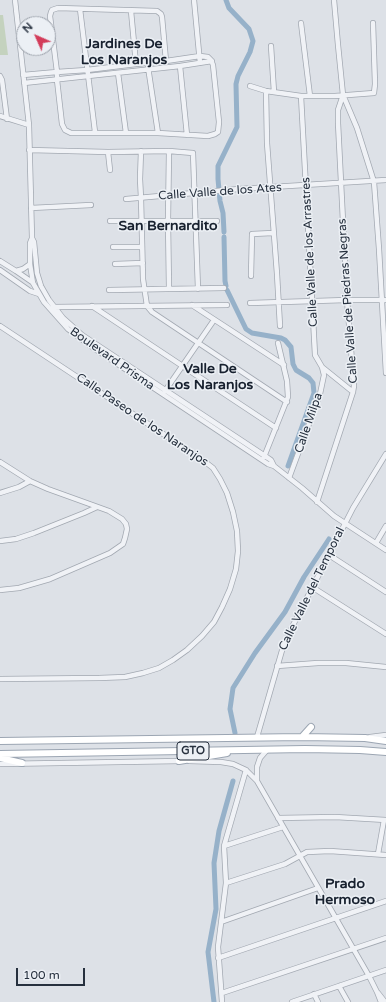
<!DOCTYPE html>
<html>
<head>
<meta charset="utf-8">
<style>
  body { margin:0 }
  #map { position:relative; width:386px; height:1002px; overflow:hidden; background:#dde1e7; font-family:"Varela Round",sans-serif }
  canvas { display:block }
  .north { position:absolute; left:16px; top:16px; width:40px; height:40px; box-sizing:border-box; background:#ecf0f5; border:1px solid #9da3ac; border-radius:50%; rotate:315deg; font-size:11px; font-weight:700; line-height:16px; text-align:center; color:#26303e }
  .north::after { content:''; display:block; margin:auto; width:14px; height:18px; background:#d33c5a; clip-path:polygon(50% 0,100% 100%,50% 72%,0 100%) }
  .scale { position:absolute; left:16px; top:968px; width:69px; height:18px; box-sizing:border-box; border:2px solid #26303e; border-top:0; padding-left:5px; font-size:12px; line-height:14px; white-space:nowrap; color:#26303e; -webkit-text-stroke:3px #ecf0f5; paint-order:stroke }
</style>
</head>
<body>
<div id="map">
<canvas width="386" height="1002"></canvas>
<div class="north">N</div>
<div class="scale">100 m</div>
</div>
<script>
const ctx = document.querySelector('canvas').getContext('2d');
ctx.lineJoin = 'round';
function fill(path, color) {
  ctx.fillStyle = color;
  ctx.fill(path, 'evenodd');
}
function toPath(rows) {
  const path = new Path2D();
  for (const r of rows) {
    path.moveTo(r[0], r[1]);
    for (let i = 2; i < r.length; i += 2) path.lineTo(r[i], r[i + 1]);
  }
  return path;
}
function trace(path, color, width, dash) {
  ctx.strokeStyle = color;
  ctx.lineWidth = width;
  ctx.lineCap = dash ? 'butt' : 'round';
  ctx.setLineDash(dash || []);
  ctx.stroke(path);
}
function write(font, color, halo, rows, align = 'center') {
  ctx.font = font + ' "Varela Round",sans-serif';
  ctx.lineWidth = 3;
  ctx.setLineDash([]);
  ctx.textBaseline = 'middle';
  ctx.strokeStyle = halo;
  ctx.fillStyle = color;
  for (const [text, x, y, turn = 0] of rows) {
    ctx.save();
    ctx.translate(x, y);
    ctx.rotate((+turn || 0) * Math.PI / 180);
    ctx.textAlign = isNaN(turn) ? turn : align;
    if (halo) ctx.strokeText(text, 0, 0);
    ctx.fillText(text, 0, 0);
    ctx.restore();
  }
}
const green = toPath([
  [0,15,3,15,8,55,0,55]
]);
const canal = toPath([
  [224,232,223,213,220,201,218,179,218,166,237,127,236,84,238,76,250,52,253,41,249,29,229,8,226,0],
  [224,237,225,281,226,286],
  [227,290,246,329,252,333,281,338,285,340,291,347,293,364,296,370,309,378,313,383,314,393,288,466],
  [235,733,230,709,233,688,255,653,285,612,304,577,329,539],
  [214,1002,208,952,216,909,214,863,219,831,233,781]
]);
const minor = toPath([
  [15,0,29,125,32,238,34,242,37,273,41,286,49,300,63,318,82,335,265,456,271,460,274,466,302,488,334,516,386,550],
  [194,0,200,63],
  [334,0,338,45,343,95,357,128,374,182,379,249,386,373],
  [80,9,95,132],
  [131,11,136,64],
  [301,23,310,96],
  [271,46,274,92],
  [180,66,187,135],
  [148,67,158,133],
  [118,73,126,133],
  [23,75,57,72,87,70,136,64,166,61,200,56,208,57,211,60,213,65,219,122,218,132,215,134,208,136,158,133,71,133,65,130,62,124,57,80,57,72,50,16,51,12,52,10,58,8,157,11,161,14,162,17,166,61],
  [0,76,2,80,7,119],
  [24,83,180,66,212,61],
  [250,86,266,91,301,96,335,96,374,93,375,84,373,23],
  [266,91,267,143,277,274,280,326],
  [301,96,315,355,322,367,353,392],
  [0,116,29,125],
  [29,150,108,152,169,151,193,153,198,289],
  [141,151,140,179,141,198,143,279,147,306],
  [169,151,168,221,169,289],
  [108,152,110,170],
  [126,199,239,189,386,180],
  [31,208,91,205],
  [110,221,217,221],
  [32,238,30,243,30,264,33,283,44,302,68,329,95,349,268,464,274,466],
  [113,247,142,247],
  [0,261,16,271,32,282],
  [115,264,143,263],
  [0,270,30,291,39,294],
  [16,271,23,269,30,264],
  [251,276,252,234,273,233],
  [109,290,224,288],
  [250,303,347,300,386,300],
  [192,305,284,365],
  [92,306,276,428],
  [147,306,152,312,287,402],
  [53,307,227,305],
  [0,326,204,461,213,468,220,479,227,493,233,512,237,531,238,551,236,569,230,589,222,607,214,622,202,636,187,650,173,660,159,668,143,673,125,677,99,678,0,679],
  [165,391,214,320],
  [264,457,288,397,287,381,278,343],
  [0,462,30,481,48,489,109,511,122,519,126,524,127,529,125,538,123,544,110,553,50,579,19,588,0,590],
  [289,478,320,394,324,375,322,367],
  [0,493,19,487,30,481],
  [317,502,353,392,354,386,347,300,338,123,338,110,343,95],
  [0,541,16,539,34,533,84,513,97,507],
  [376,543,386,526],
  [329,555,386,592],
  [312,587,386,634],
  [277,666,318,663,346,663,386,667],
  [257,737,283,647,291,629,353,508,386,454],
  [370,737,386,735],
  [267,750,260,758,257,767,257,781,369,976,377,992,381,1002],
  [189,761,221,762,233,764,246,770,257,781],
  [0,764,181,761],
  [278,818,335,817,386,820],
  [224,846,283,827],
  [378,854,384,820],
  [226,883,285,864,307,852,330,851,386,855],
  [221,922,318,888],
  [218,958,386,901],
  [339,986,348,1002],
  [222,993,386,938],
  [378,993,385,1002],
  [314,994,318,1002],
  [222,1002,218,947,226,883,224,846,246,770],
  [292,1002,386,970]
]);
const major = toPath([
  [302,737,311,727],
  [0,741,302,737,365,738,386,741],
  [0,754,305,749,360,750,386,752],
  [0,758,22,763],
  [179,761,227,753]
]);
const shields = [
  [193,751,32]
];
const shieldNames = [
  ["GTO",193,751]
];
const streetNames = [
  ["Calle Valle de los Ates",220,192,-4],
  ["Calle Valle de los Arrastres",310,252,-93],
  ["Calle Valle de Piedras Negras",348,301,-94],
  ["Boulevard Prisma",112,359,35],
  ["Calle Paseo de los Naranjos",142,420,34],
  ["Calle Milpa",309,423,-71],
  ["Calle Valle del Temporal",312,589,-64]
];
const quarterNames = [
  ["Jardines De",124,44],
  ["Los Naranjos",124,60],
  ["San Bernardito",168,226],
  ["Valle De",210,369],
  ["Los Naranjos",210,385],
  ["Prado",345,884],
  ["Hermoso",345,900]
];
fill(green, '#c4d2be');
trace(canal, '#96b1c9', 5);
trace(minor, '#a2a8b1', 6);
trace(major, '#9ca6b3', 8);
trace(minor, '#f0f2f6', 4.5);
trace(major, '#fff', 6);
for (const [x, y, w] of shields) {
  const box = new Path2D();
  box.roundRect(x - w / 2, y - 9, w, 18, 3);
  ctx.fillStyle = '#ecf0f5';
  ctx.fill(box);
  trace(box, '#26303e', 1);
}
write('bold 11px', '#26303e', null, shieldNames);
write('12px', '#26303e', '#ecf0f5', streetNames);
write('bold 14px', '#18212f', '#ecf0f5', quarterNames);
</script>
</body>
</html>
